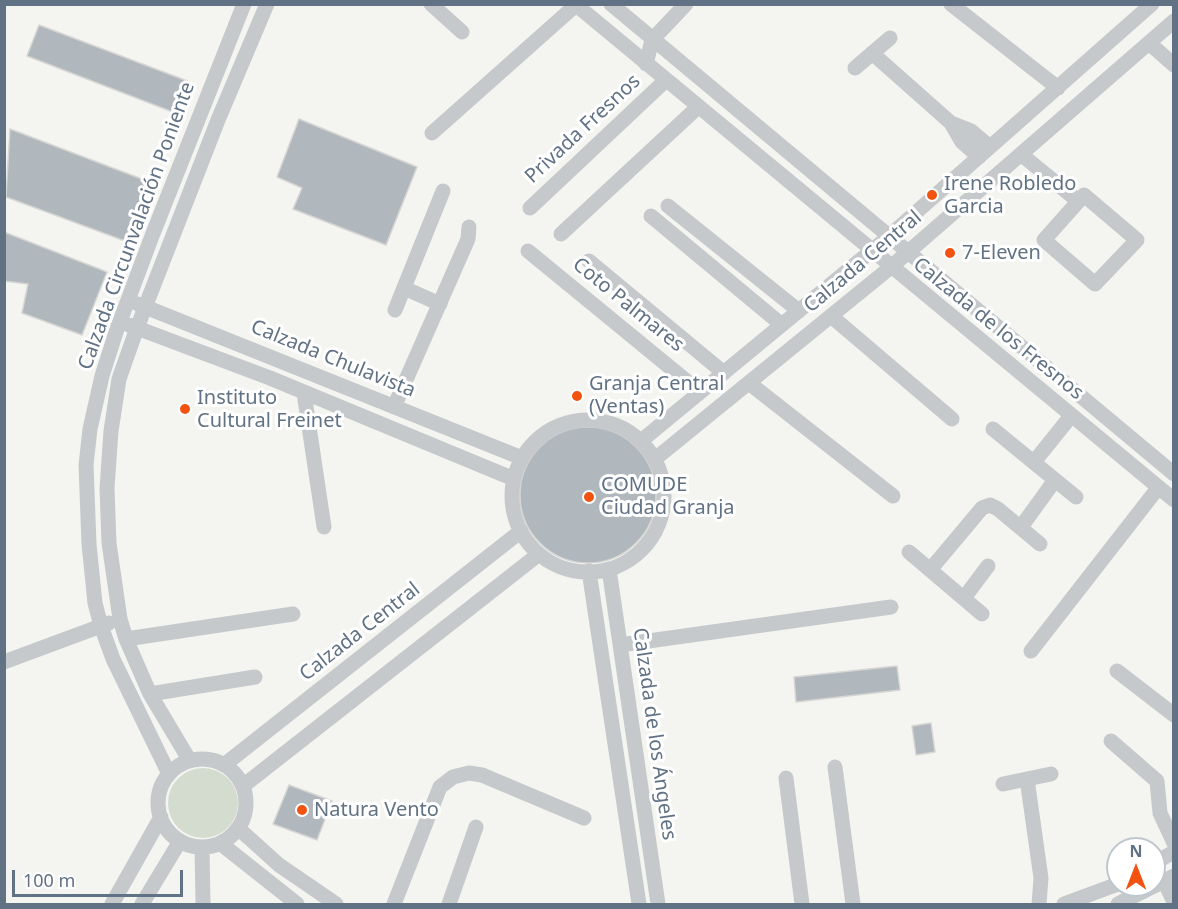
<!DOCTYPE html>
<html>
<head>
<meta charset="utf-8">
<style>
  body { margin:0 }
  #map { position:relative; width:1178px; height:909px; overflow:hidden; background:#f4f5f0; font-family:"Noto Sans",sans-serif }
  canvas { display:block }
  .frame { position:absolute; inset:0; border:6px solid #607284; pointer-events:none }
  .north { position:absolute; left:1106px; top:837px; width:60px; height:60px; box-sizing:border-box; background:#fff; border:2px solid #bfc7ce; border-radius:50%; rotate:0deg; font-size:16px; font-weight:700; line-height:24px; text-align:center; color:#607284 }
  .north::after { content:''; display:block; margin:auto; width:21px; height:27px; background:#f35311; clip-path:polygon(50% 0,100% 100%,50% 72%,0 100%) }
  .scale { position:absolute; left:12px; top:870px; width:171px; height:27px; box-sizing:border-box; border:3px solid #607284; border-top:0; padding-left:8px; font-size:18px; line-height:21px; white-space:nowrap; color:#607284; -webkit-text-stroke:4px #fff; paint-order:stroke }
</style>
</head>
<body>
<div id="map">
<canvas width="1178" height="909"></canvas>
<div class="frame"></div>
<div class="north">N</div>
<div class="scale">100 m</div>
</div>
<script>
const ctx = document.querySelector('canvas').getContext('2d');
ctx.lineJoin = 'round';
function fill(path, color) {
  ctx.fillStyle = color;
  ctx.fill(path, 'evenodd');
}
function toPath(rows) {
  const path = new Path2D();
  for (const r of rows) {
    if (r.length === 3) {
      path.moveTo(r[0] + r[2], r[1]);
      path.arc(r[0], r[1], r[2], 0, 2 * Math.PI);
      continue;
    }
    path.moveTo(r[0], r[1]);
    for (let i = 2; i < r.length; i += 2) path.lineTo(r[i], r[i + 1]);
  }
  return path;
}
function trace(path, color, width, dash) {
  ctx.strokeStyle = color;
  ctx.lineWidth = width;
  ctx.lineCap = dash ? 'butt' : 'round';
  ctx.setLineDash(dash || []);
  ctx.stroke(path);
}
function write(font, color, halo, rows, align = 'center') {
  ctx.font = font + ' "Noto Sans",sans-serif';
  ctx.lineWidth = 6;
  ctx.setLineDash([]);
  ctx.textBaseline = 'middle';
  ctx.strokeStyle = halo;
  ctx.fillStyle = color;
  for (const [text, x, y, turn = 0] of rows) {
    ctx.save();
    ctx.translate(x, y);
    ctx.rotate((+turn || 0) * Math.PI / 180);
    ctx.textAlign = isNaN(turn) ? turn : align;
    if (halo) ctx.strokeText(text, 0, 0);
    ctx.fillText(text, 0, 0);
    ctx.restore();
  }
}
const green = toPath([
  [203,803,35]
]);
const building = toPath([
  [39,25,190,82,178,114,27,56,39,25],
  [299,119,417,167,386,245,293,209,302,188,277,177,299,119],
  [10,129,147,181,125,241,6,197,10,129],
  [4,232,107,272,82,335,22,313,28,284,4,281,4,232],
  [588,495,68],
  [897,666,900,690,796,702,794,677,897,666],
  [931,723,935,752,916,755,912,726,931,723],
  [289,785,332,801,317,840,273,824,289,785]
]);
const minor = toPath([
  [431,4,462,32],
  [575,4,1174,500],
  [611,4,1174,474],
  [951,4,1058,88],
  [1149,43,1174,65],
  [872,53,951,123,962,142,979,157],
  [646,64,652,40,686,4],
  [855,68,890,38],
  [951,123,971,131,990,147],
  [432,133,576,5],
  [1022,155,1078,201],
  [1084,195,1137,240,1095,284,1044,240,1084,195],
  [668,206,799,311],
  [530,208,666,80],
  [651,216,782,325],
  [561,234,698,107],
  [528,251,700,392],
  [589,261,724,373],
  [404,288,440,304],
  [138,304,522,458],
  [395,310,443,191],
  [831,316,952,419],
  [129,325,270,378,514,479],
  [749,383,893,496],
  [304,393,324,527],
  [394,407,468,239,469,227],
  [588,496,76],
  [993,429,1076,497],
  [641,441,887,238,1152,4],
  [655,459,891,267,1174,21],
  [1034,462,1071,416],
  [1021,527,1055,480],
  [909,552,982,614],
  [609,569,658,904],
  [930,570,982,508,990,505,998,509,1040,544],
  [589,571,639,904],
  [964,598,988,566],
  [126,639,293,614],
  [620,645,891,607],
  [1031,651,1158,488],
  [4,662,109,623],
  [1117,671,1174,715],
  [150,694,255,677],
  [1111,741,1157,781,1160,813,1174,843],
  [202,803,44],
  [190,761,150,694,126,639,120,619,109,543,107,488,111,431,119,379,137,328,218,120,267,4],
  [224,765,521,531],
  [835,767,853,904],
  [169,774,113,659,101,626,95,603,89,544,86,465,90,429,102,376,116,332,152,236,244,4],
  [786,778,802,904],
  [1027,779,1041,878,1039,904],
  [1003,784,1051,774],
  [243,786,539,554],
  [238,828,279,865,336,904],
  [220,843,297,904],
  [202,847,203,904],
  [1154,863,1174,852],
  [1164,881,1174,902],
  [112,904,161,817],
  [142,904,180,841],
  [394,904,440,787,453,777,469,773,482,775,584,818],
  [449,904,476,827],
  [1064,904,1118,884],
  [1118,904,1174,876]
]);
const markers = [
  [932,195,6,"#f35311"],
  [950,253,6,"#f35311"],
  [577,396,6,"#f35311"],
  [185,409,6,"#f35311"],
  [589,497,6,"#f35311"],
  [302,810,6,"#f35311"]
];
const streetNames = [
  ["Privada Fresnos",583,129,-43],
  ["Calzada Circunvalación Poniente",137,226,-70],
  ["Calzada Central",863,262,-40],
  ["Coto Palmares",628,305,39],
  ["Calzada de los Fresnos",998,329,39],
  ["Calzada Chulavista",333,359,22],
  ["Calzada Central",360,632,-38],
  ["Calzada de los Ángeles",654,734,82]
];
const poiNames = [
  ["Irene Robledo",944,184],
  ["Garcia",944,207],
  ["7-Eleven",962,253],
  ["Granja Central",589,384],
  ["(Ventas)",589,407],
  ["Instituto",197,398],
  ["Cultural Freinet",197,421],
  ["COMUDE",601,485],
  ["Ciudad Granja",601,508],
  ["Natura Vento",314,810]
];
fill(green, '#d4dcd0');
fill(building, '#b0b7bd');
trace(building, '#d5d5d3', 1.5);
trace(minor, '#c6c9cc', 15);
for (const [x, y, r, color] of markers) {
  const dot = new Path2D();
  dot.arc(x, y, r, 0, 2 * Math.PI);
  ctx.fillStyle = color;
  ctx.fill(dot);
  trace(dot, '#fff', 2);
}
write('20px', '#607284', '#fff', streetNames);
write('20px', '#607284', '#fff', poiNames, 'left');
</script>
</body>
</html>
